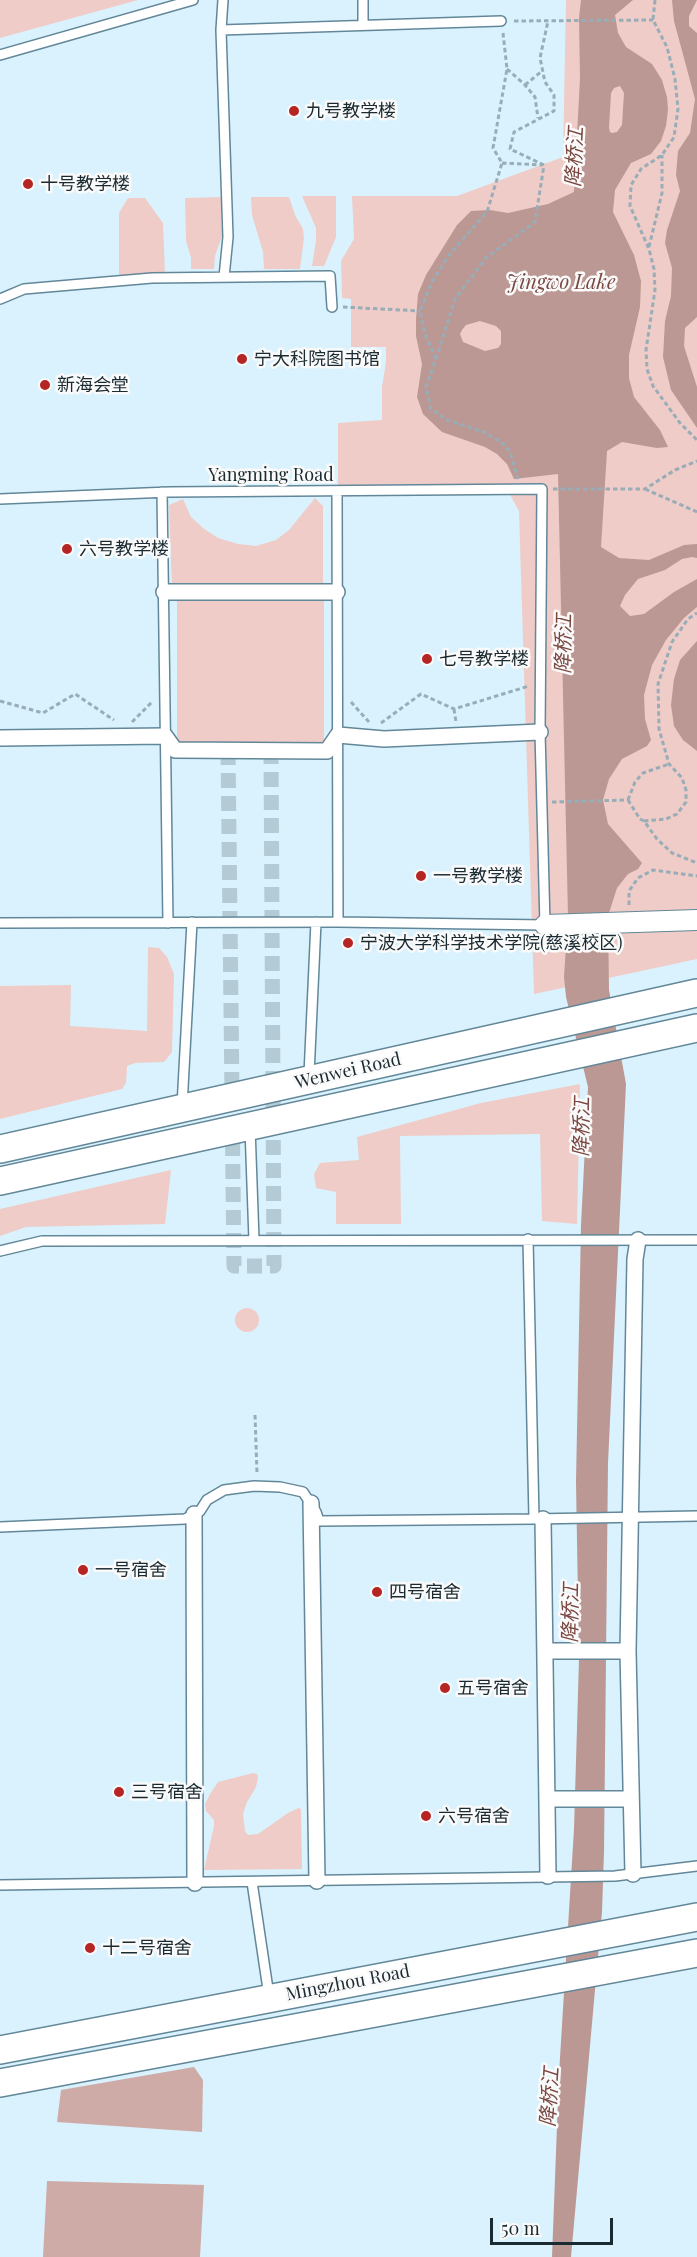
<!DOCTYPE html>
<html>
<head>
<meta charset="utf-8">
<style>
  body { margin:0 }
  #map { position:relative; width:697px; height:2257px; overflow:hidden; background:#daf2fd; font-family:"Playfair Display",serif }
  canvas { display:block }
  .scale { position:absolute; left:490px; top:2218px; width:123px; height:27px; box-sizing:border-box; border:3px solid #1a2a31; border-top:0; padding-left:8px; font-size:18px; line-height:21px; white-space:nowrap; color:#1a2a31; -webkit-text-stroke:4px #fafafa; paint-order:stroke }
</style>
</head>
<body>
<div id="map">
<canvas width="697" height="2257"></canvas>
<div class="scale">50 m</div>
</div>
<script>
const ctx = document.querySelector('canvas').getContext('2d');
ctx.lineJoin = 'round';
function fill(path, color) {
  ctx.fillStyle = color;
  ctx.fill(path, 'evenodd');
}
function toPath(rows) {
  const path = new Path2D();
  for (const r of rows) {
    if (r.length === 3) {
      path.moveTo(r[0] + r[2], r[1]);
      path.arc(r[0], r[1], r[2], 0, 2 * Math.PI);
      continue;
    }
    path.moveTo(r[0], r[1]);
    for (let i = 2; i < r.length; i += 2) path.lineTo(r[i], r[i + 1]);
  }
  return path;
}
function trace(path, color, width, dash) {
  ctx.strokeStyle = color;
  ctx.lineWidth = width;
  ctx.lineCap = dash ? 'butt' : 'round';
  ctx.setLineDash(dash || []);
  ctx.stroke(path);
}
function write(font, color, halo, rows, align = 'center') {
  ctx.font = font + ' "Playfair Display","Noto Sans SC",serif';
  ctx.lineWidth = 5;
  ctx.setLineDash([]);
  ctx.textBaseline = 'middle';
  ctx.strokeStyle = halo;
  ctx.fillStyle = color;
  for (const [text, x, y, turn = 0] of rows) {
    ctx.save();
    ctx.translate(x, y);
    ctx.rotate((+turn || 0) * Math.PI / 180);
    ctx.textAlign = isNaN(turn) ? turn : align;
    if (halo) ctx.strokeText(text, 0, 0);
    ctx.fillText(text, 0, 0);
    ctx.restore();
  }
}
const green = toPath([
  [0,0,138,0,0,38],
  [566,0,697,0,697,959,534,994,519,511,504,484,338,485,338,423,382,420,382,387,386,362,386,347,351,347,351,299,342,298,341,261,354,239,352,196,457,196,563,157],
  [302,196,336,196,336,237,324,266,312,266,316,241,316,228],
  [221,197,222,236,215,256,214,269,191,269,191,258,186,241,185,198],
  [251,197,289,197,295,215,303,229,304,238,300,269,264,269,263,252,252,215],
  [128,198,145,198,163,223,165,275,119,276,119,213],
  [315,498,323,506,323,588,172,589,169,505,183,499,191,517,203,528,218,538,238,544,256,546,276,540,289,530],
  [177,598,324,598,324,744,177,745],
  [148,947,159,948,167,957,174,974,172,1052,164,1062,135,1063,127,1066,126,1083,122,1089,0,1119,0,986,71,985,70,1026,147,1031],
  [580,1084,577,1224,542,1221,540,1134,400,1136,401,1224,336,1224,336,1192,316,1188,314,1174,320,1163,359,1160,357,1137,481,1103],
  [171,1170,165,1224,26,1227,0,1236,0,1209],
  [247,1320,12],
  [253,1773,257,1774,258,1778,256,1787,247,1802,243,1814,245,1831,248,1835,258,1834,288,1813,298,1808,301,1809,302,1869,204,1870,214,1826,214,1820,206,1811,205,1804,210,1794,218,1782]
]);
const forest = toPath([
  [194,2067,203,2080,202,2132,57,2122,61,2090],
  [47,2181,204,2185,200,2257,43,2257]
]);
const water = toPath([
  [581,0,633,0,615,15,618,33,626,47,652,64,662,80,667,97,668,110,666,126,661,141,651,154,631,163,615,190,613,212,634,255,641,281,640,307,629,355,629,378,634,397,660,430,668,447,657,448,622,442,607,451,601,547,619,558,649,560,684,545,697,544,697,558,692,557,682,559,665,570,638,579,625,595,620,606,630,616,644,614,674,592,697,579,697,607,684,618,666,640,652,665,644,695,645,719,651,740,647,746,622,759,609,779,603,800,608,824,642,863,638,869,628,874,617,888,608,916,609,990,626,1084,608,1463,604,1852,602,1912,571,2257,552,2257,559,2074,574,1829,579,1659,576,1482,581,1225,588,1087,566,997,564,977,568,916,558,474,514,479,507,464,497,454,485,447,442,432,423,414,417,397,422,364,416,336,416,319,418,294,426,275,457,225,471,211,490,210,508,213,548,204,574,192,580,78,579,18],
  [620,86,624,93,622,125,617,132,612,133,610,132,609,128,611,93,614,88],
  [480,321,496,326,501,331,501,344,498,348,485,351,463,342,460,334,462,330,466,325],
  [672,0,697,0,689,16,689,26,697,33,697,317,685,328,684,346,697,387,697,428,671,390,663,357,665,321,671,296,672,268,665,243,667,230,680,191,676,175,678,151,690,133,695,99,674,21],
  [697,641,697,751,683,740,674,726,671,705,674,679,680,660]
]);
const pedestrianTunnel = toPath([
  [228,750,234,1266,274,1266,271,751]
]);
const path = toPath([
  [655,0,653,20,667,47,675,79,678,109,674,137,662,155,641,169,631,185,630,206,649,249,654,269,655,290,646,350,647,369,653,386,680,423,697,440],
  [514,21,653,20],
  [503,33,507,69,493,148,502,163,487,212,449,255,432,282,420,311,425,334,436,359,426,387,431,409,447,420,484,432,505,445,510,452,518,479],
  [507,69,525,85,535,97,538,118],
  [525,85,542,71],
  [502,163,542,165],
  [544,165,510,149,514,132,554,111,554,95,545,82,540,58,548,21],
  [649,247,662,193,662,155],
  [343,307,420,311],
  [436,359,455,299,486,258,535,222,544,165],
  [553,489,645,489,675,470,697,461],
  [645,489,697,512],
  [0,701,43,713,75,694,114,720],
  [351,702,369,722],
  [454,709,456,722],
  [132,722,153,701],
  [381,723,421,694,454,709,529,686],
  [628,800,640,819,644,821,657,839,672,853,697,863],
  [628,800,635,782,643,773,669,764],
  [552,802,628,800],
  [644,821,666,819,677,814,686,802,686,790,682,778,669,764,659,729,658,684,672,642,688,619,697,613],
  [629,905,629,891,638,878,653,870,697,876],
  [255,1415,257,1473]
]);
const service = toPath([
  [223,0,221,30,228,237,224,277],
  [363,0,363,25],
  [221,30,501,21],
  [0,55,193,0],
  [0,299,24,289,152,278,330,276,332,307],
  [337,491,338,922],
  [162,492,168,923],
  [0,499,169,492,542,489,540,732,545,925,338,922,0,923],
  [309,1075,316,922],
  [182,1106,192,922],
  [250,1128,254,1240],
  [528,1239,534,1519,697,1516],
  [0,1251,42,1241,697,1240],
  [0,1527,185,1519,200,1511,207,1500,224,1490,254,1486,280,1487,303,1492,316,1512,319,1521,534,1519],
  [252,1882,269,1996],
  [0,1885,615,1876,697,1866]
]);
const pedestrian = toPath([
  [164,592,337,592],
  [0,738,165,736,175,750,327,751,338,735,384,739,540,732],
  [311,1503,317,1881],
  [194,1514,195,1883],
  [543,1519,548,1876],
  [545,1651,628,1651],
  [547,1799,630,1799],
  [633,1874,628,1651,635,1259,638,1240]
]);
const minor = toPath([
  [545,925,697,920]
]);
const secondary = toPath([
  [0,1149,697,993],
  [0,1181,697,1028],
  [0,2050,697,1917],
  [0,2083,697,1953]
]);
const markers = [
  [294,111,6,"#b52523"],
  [28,184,6,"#b52523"],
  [242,359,6,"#b52523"],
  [45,385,6,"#b52523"],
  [67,549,6,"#b52523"],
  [427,659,6,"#b52523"],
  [421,876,6,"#b52523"],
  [348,943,6,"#b52523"],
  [83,1570,6,"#b52523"],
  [377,1592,6,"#b52523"],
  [445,1688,6,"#b52523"],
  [119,1792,6,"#b52523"],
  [426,1816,6,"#b52523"],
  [90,1948,6,"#b52523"]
];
const poiNames = [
  ["九号教学楼",306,111],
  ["十号教学楼",40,184],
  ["宁大科院图书馆",254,359],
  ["新海会堂",57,385],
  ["六号教学楼",79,549],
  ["七号教学楼",439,659],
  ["一号教学楼",433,876],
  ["宁波大学科学技术学院(慈溪校区)",360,943],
  ["一号宿舍",95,1570],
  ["四号宿舍",389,1592],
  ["五号宿舍",457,1688],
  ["三号宿舍",131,1792],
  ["六号宿舍",438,1816],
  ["十二号宿舍",102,1948]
];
const streetNames = [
  ["Yangming Road",271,475],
  ["Wenwei Road",348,1071,-13],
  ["Mingzhou Road",348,1983,-11]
];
const waterNames = [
  ["降桥江",575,157,-87],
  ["Jingwo Lake",561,283],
  ["降桥江",564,644,-89],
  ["降桥江",582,1127,-89],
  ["降桥江",571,1613,-89],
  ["降桥江",550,2097,-86]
];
fill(green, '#efccc7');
fill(forest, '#ceaba6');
fill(water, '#bb9893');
trace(pedestrianTunnel, '#b4cad4', 15, [15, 8]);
trace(service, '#628799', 12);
trace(pedestrian, '#628799', 18);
trace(minor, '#628799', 22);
trace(secondary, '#628799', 30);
trace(path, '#98adb7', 3, [4.5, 3]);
trace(service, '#fff', 9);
trace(pedestrian, '#fff', 15);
trace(minor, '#fff', 20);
trace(secondary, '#fff', 27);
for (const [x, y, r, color] of markers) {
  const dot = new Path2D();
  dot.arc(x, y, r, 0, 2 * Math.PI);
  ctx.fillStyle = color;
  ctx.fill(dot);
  trace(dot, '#fafafa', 2);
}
write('18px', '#1a2a31', '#fafafa', poiNames, 'left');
write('18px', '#1a2a31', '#fafafa', streetNames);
write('italic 20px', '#7b4741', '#fafafa', waterNames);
</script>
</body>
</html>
